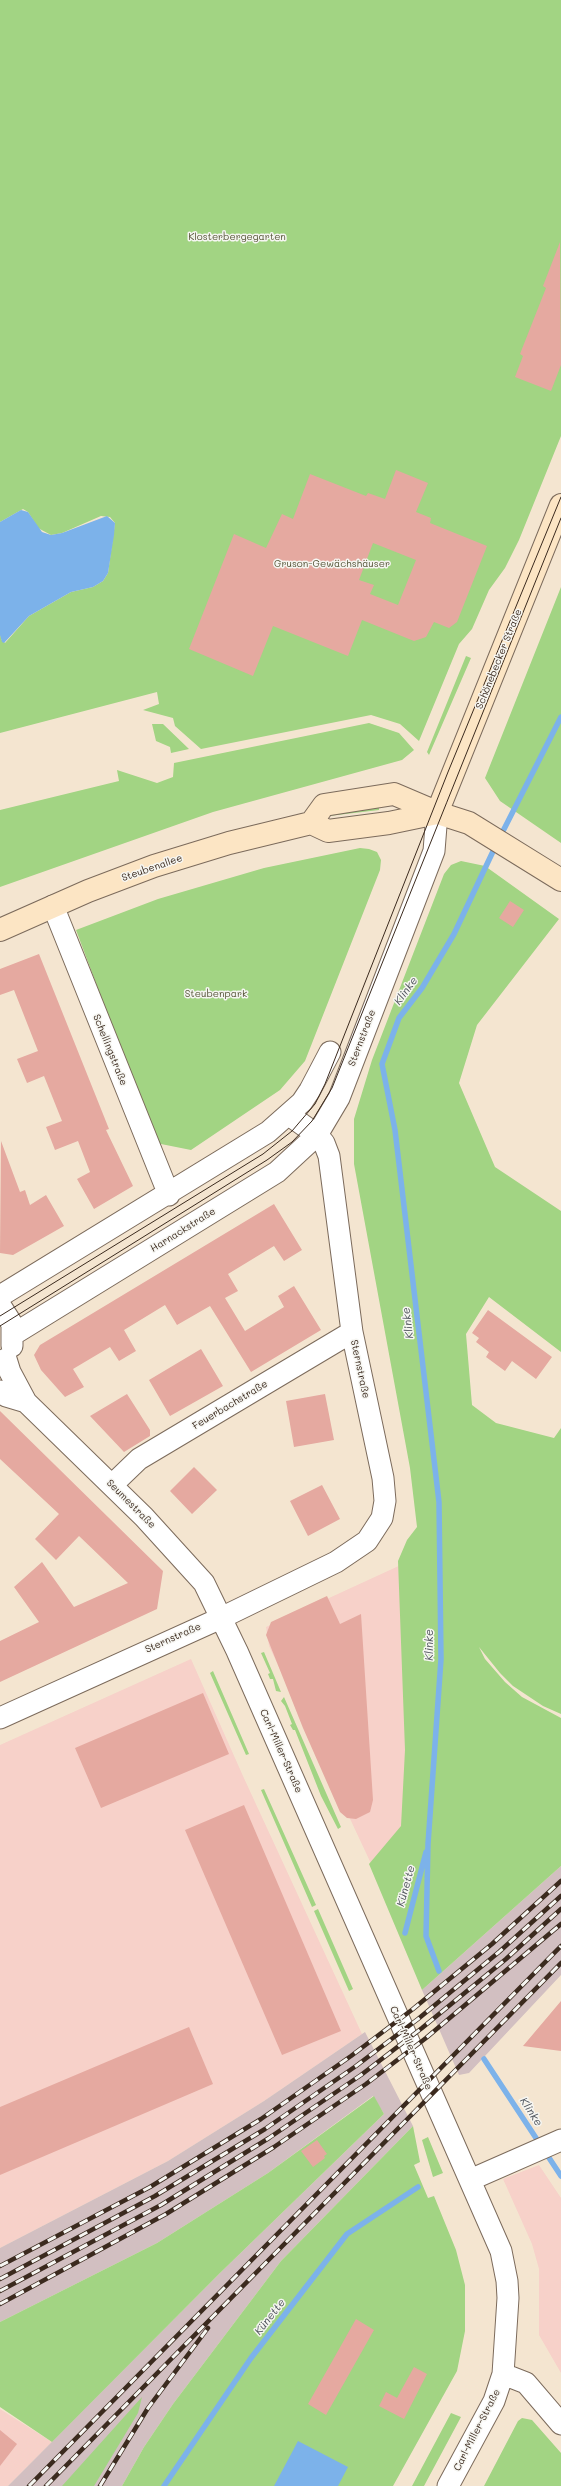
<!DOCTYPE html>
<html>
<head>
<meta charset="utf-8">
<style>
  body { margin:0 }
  canvas { display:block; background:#f4e5d0 }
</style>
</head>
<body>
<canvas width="561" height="2486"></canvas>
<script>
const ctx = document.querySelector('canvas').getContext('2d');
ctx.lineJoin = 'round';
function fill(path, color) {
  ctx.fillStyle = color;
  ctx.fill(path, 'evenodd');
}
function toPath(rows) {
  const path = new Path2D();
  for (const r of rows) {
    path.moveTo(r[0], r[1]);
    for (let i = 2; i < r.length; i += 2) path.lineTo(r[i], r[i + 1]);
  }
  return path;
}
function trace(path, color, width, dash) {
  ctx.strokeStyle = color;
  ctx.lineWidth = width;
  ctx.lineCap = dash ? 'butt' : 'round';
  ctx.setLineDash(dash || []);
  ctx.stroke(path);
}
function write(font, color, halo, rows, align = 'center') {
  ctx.font = font + ' Mali,sans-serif';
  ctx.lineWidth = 3;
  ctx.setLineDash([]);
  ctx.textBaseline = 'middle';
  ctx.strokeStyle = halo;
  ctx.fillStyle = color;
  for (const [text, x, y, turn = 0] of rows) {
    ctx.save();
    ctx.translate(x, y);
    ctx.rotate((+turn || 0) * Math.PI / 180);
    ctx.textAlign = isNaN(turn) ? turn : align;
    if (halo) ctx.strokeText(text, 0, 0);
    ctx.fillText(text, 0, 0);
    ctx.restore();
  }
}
const built = toPath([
  [416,1550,397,1919,269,1646,266,1627,403,1564],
  [191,1659,243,1776,362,2034,264,2101,168,2161,0,2248,0,1745],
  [539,2165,561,2198,561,2373,539,2335,539,2269,532,2244,503,2179],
  [0,2409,52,2442,8,2486,0,2486]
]);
const industrial = toPath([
  [561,1866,561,1975,469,2073,459,2075,422,1990],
  [365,2032,413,2126,281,2261,173,2404,144,2447,122,2486,8,2486,220,2273,384,2114,373,2096,268,2173,157,2243,0,2322,0,2248,168,2161,264,2101]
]);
const green = toPath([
  [0,0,561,0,561,436,519,540,505,568,489,590,472,629,459,644,419,741,400,724,371,715,201,749,175,726,173,718,143,710,159,704,157,692,0,733,0,627,1,639,5,643,29,616,71,592,93,587,103,581,108,573,115,523,110,517,101,516,62,533,51,535,38,528,28,512,23,509,0,522],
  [561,587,561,843,500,801,485,778],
  [466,656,471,658,429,755,427,752],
  [369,723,399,733,414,750,402,760,213,812,0,887,0,810,119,781,117,770,157,783,173,777,174,763],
  [152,724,163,724,189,749,171,753,170,747,156,741],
  [379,805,379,810,329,816,329,815],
  [360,848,369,849,377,852,381,860,380,870,305,1061,280,1090,191,1150,156,1143,76,930,158,899,264,868],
  [461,861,485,866,559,919,477,1025,459,1083,495,1167,561,1211,561,1352,489,1297,466,1334,472,1405,496,1423,554,1438,561,1428,561,1714,543,1706,513,1686,500,1673,479,1647,485,1659,505,1682,522,1697,561,1718,561,1866,422,1990,369,1864,401,1826,405,1750,398,1561,407,1540,417,1527,410,1468,354,1164,354,1119,372,1060,444,874,451,865],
  [264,1652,281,1692,276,1691,273,1679,270,1679,268,1674,270,1673,261,1653],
  [213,1671,249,1754,246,1755,210,1673],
  [284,1697,341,1827,338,1829,321,1796,295,1730,293,1730,290,1725,292,1724,285,1706,281,1701],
  [264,1789,316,1905,312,1907,261,1790],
  [318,1909,353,1989,349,1991,314,1911],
  [374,2096,384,2114,220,2273,52,2442,0,2407,0,2322,157,2243,268,2173],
  [413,2126,420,2162,414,2165,428,2198,434,2196,456,2250,465,2285,465,2331,457,2371,393,2486,122,2486,144,2447,173,2404,281,2261],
  [428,2137,443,2173,433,2177,422,2140],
  [142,2397,138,2413,94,2486,62,2486],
  [451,2413,461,2417,424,2486,412,2486],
  [522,2418,532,2420,561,2453,561,2486,484,2486,518,2421]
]);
const water = toPath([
  [21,510,28,512,42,532,51,535,62,533,107,516,115,523,114,535,108,573,103,581,93,587,71,592,29,616,4,643,2,642,0,635,0,522],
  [298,2441,348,2467,338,2486,274,2486]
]);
const stream = toPath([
  [500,837,561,717],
  [405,1933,426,1852],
  [439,1971,426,1936,428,1844,441,1659,439,1502,395,1130,382,1064,399,1018,422,988,454,934,496,845],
  [484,2059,561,2176],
  [164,2486,251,2358,347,2234,418,2187]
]);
const building = toPath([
  [560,242,561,365,551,391,515,377,523,356,520,354,546,288,543,286],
  [396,470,428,483,416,512,431,518,430,523,487,546,457,622,449,628,434,622,426,637,414,641,362,620,348,656,273,626,253,676,189,649,234,534,266,548,282,514,293,519,310,474,366,496,368,493,385,499],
  [373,543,416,560,398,605,370,594,374,585,359,580],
  [510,901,524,910,513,927,499,918],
  [39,954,109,1129,106,1130,133,1186,94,1209,77,1179,90,1172,78,1141,55,1150,46,1127,62,1121,44,1076,27,1083,17,1059,38,1051,14,990,0,995,0,969],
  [1,1141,20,1192,25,1190,30,1205,46,1195,64,1226,13,1255,0,1253],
  [274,1204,302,1250,284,1261,274,1246,228,1274,238,1291,225,1298,245,1331,284,1307,278,1296,294,1286,321,1330,251,1372,210,1306,177,1325,165,1305,124,1330,136,1351,119,1361,110,1347,73,1369,84,1387,65,1397,41,1370,34,1355,40,1345],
  [488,1310,552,1357,536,1379,512,1361,505,1371,486,1357,489,1352,476,1342,479,1338,472,1333],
  [201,1349,223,1386,170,1416,149,1380],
  [127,1394,150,1430,150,1436,124,1452,90,1416],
  [325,1394,334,1440,294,1447,286,1401],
  [0,1411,163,1571,157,1609,0,1682,0,1641,39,1622,14,1587,42,1562,74,1607,128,1583,79,1536,56,1560,35,1539,59,1514,0,1459],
  [194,1467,217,1490,192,1514,170,1491],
  [322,1485,340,1519,308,1536,290,1501],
  [327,1596,340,1624,361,1614,373,1800,370,1812,356,1819,347,1818,340,1812,303,1728,266,1635,271,1622],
  [203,1693,229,1754,101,1808,75,1748],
  [244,1805,341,2031,282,2055,185,1830],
  [561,2001,561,2051,523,2046],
  [189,2027,213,2084,0,2175,0,2107],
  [317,2140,327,2154,324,2156,325,2158,313,2167,301,2151],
  [356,2319,374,2330,326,2415,308,2404],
  [414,2367,427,2374,404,2419,379,2406,386,2392,397,2398],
  [0,2430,17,2444,0,2466]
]);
const street = toPath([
  [53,906,169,1195],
  [0,1296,268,1132,302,1102,310,1090,330,1052],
  [0,1305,12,1324,12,1346],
  [14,1334,277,1172,317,1135,339,1098,434,851,437,813],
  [6,1359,10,1372,26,1402,144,1517,204,1583,237,1651,501,2251,507,2281,508,2298,503,2374,494,2401,448,2486],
  [0,1391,6,1396,26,1402],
  [112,1485,139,1459,352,1332],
  [0,1718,221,1618,336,1562,367,1541,382,1518,385,1501,383,1478,352,1332,329,1156,324,1143,317,1135,289,1115],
  [470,2180,561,2140],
  [503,2374,526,2383,561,2424]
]);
const secondary = toPath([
  [437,813,561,505],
  [311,823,324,805,394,794,441,814,469,823,561,880],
  [0,930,88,891,154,866,229,843,311,823,328,831,389,823,437,813]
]);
const tram = toPath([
  [0,1316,263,1154,292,1131,315,1104,325,1084,448,772,561,497],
  [0,1326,267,1160,292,1142,312,1121,332,1088,561,518]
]);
const rail = toPath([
  [0,2266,150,2187,261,2119,351,2056,413,2009,492,1944,561,1881],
  [0,2279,155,2196,265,2129,356,2066,418,2019,499,1952,561,1896],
  [0,2291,161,2205,269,2138,361,2075,422,2028,506,1959,561,1909],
  [0,2304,166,2214,274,2147,366,2084,426,2038,561,1924],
  [29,2486,561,1946],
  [46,2486,561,1963],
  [100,2486,148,2408,208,2328]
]);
const parkNames = [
  ["Klosterbergegarten",237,237],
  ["Gruson-Gewächshäuser",332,564],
  ["Steubenpark",216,994]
];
const streetNames = [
  ["Schönebecker Straße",499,659,-68],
  ["Steubenallee",152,868,-19],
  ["Sternstraße",362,1038,-69],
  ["Schellingstraße",110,1050,68],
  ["Harnackstraße",183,1230,-32],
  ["Sternstraße",360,1369,78],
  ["Feuerbachstraße",230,1405,-31],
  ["Seumestraße",131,1504,45],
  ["Sternstraße",173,1638,-24],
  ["Carl-Miller-Straße",281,1751,66],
  ["Carl-Miller-Straße",411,2048,66],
  ["Carl-Miller-Straße",477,2430,-63]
];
const waterNames = [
  ["Klinke",406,991,-54],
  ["Klinke",408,1323,-97],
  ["Klinke",430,1645,-90],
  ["Künette",406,1886,-75],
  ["Klinke",531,2112,57],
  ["Künette",270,2317,-52]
];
fill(built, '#f7d1c9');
fill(industrial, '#d2bfc1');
fill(green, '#a2d483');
fill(water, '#7cb2ea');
trace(stream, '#7cb2ea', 5.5);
fill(building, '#e5a9a0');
trace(street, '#7c6b5c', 23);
trace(secondary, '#7c6b5c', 24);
trace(street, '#fff', 21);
trace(secondary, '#fce5c4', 22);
trace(tram, '#3b2a1e', 1);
trace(rail, '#3b2a1e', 4.5);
trace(rail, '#f6f6f2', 3, [9]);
write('10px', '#555437', '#f6f6f2', parkNames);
write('10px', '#3b2a1e', '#f6f6f2', streetNames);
write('italic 11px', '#4e535b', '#f6f6f2', waterNames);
</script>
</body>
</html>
